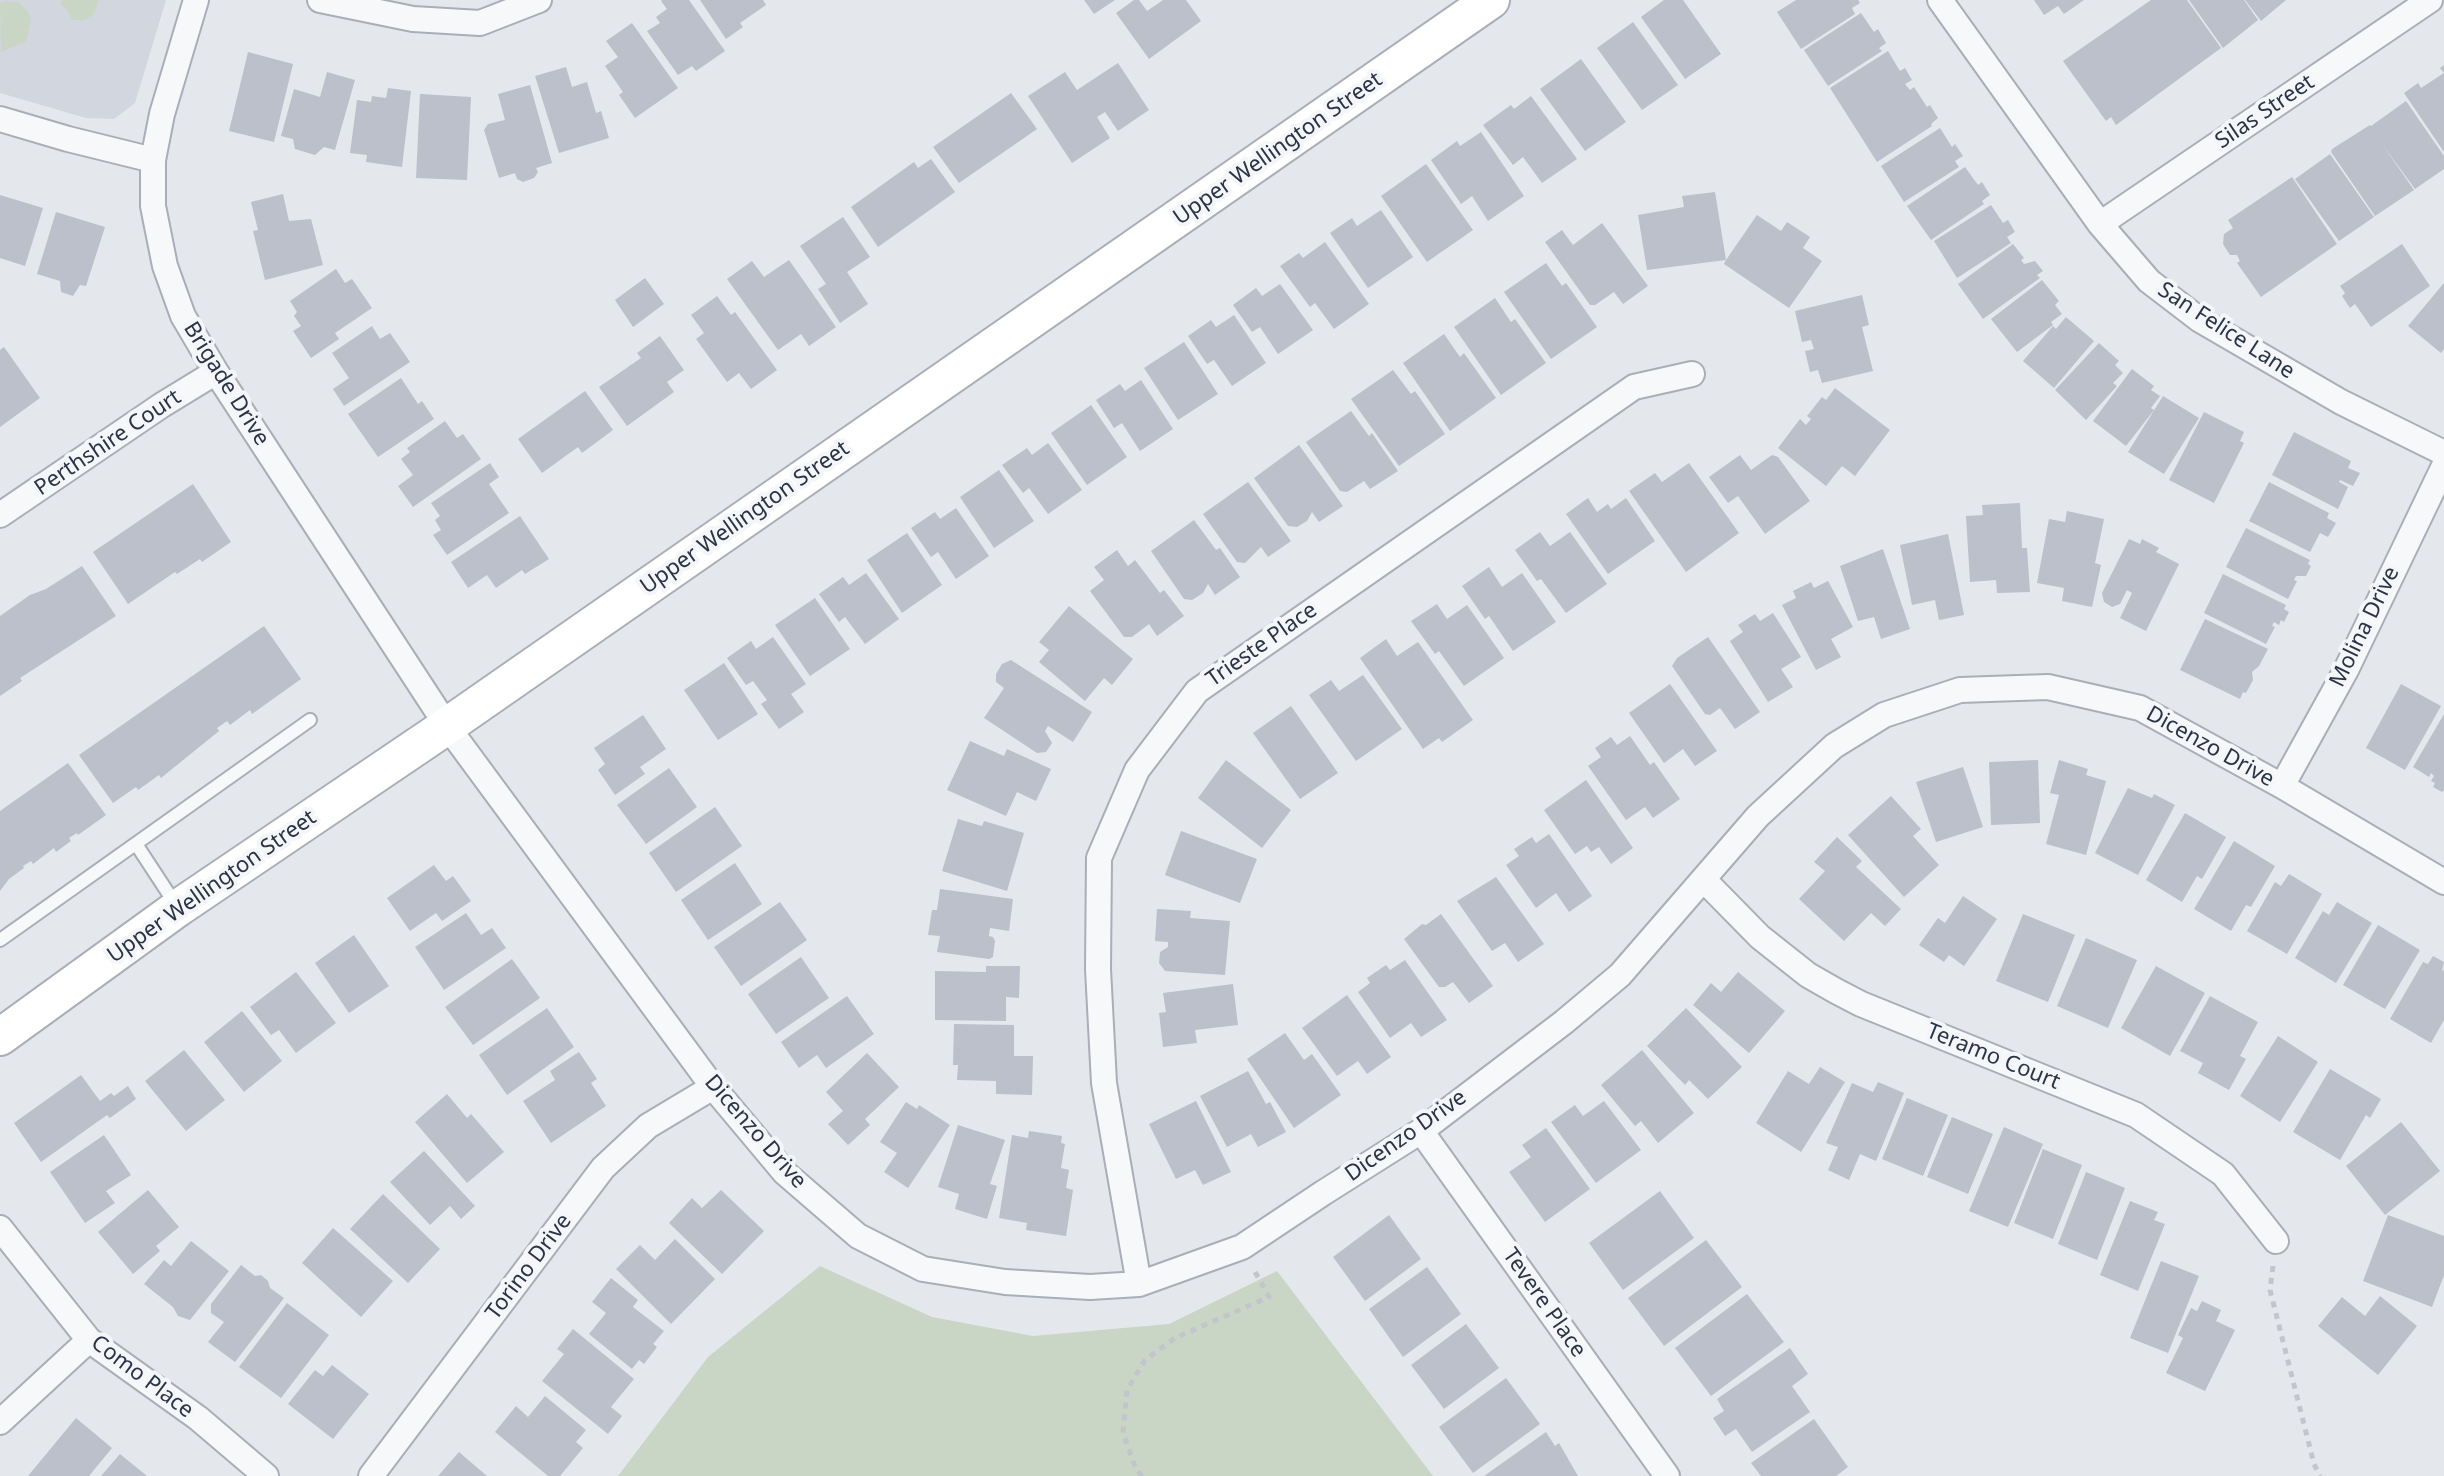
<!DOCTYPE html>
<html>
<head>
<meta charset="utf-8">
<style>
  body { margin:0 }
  canvas { display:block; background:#e4e7ec }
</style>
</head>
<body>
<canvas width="2444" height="1476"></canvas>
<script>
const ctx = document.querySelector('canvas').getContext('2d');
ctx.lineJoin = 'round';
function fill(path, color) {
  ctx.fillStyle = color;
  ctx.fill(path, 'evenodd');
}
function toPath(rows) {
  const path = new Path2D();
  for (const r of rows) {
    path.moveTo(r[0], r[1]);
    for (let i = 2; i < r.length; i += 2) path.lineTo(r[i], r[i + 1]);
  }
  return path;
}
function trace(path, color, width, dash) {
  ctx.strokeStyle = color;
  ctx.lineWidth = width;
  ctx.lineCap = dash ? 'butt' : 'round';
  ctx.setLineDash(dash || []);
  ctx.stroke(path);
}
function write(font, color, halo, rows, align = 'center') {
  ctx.font = font + ' "Noto Sans",sans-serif';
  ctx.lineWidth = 8;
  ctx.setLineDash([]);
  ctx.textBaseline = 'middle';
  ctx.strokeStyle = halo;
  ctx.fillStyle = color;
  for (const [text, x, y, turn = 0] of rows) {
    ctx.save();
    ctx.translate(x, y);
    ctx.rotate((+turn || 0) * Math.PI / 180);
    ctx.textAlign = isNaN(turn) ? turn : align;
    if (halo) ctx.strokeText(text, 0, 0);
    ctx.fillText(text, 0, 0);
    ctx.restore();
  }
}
const built = toPath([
  [0,0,166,0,135,103,114,119,86,118,0,93]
]);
const green = toPath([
  [62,0,99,0,94,14,85,20,71,20,68,11,61,5],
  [4,1,19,2,28,12,31,20,26,41,1,52,0,3],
  [820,1266,932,1317,1033,1336,1169,1324,1277,1271,1433,1476,618,1476,708,1357]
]);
const building = toPath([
  [662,0,689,0,725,51,696,71,692,66,678,75,647,31,660,23,656,17,667,9,661,1],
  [700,0,763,0,766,5,740,23,743,27,726,39],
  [1084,0,1115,0,1094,14],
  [1134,0,1139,0,1147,11,1163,0,1186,0,1201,21,1149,59,1116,13],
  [1664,0,1683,0,1721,54,1685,79,1641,17],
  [1796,0,1858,0,1860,3,1852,8,1855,14,1801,49,1777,12],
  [2034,0,2084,0,2064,14,2058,6,2044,15],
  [2151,0,2187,0,2221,48,2116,125,2111,117,2106,121,2063,61],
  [2189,0,2244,0,2258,20,2223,48],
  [2245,0,2286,0,2261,21],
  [1861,13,1874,32,1878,29,1886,43,1879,48,1882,51,1828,86,1804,50],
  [1633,22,1678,85,1642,110,1597,48],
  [632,23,678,88,635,118,619,95,623,92,605,66,618,57,606,41],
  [1888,51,1900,71,1905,68,1912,80,1905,84,1910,90,1914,87,1927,107,1930,105,1938,118,1931,124,1932,126,1877,162,1830,88],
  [248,52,293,64,274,142,229,131],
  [1581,59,1626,122,1585,151,1540,89],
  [1118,63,1149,110,1118,131,1105,112,1097,117,1110,138,1072,163,1028,96,1065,72,1077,90],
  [2444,65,2444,152,2404,93,2418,83,2421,88,2444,73,2440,68],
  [566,67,572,87,587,82,596,113,601,111,609,138,559,153,535,76],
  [327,72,355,80,335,150,324,147,315,155,295,149,293,139,281,136,294,89,320,97],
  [530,85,552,163,536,168,538,172,534,178,523,182,517,179,515,173,499,178,484,130,488,124,505,120,498,94],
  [388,88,411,91,402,167,366,162,367,155,350,153,357,100,371,102,372,96,386,98],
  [1011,93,1037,129,959,183,933,147],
  [420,94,471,97,467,180,416,178],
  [1531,96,1577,159,1542,183,1523,157,1513,165,1483,125,1511,105,1514,109],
  [2406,101,2444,156,2444,169,2415,189,2382,144,2414,190,2375,216,2331,152,2332,149,2370,125,2371,126],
  [1940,128,1952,147,1955,144,1963,156,1955,161,1959,167,1904,202,1881,166],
  [1481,132,1524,196,1488,221,1472,196,1461,204,1431,160,1457,141,1460,146],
  [2330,154,2374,217,2339,241,2295,179],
  [931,159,955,192,878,247,851,207,914,162,918,168],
  [1426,164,1473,230,1427,262,1381,196],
  [1965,167,1978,185,1982,182,1990,195,1982,201,1984,204,1931,240,1907,206],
  [2292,177,2337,244,2261,297,2237,263,2240,261,2237,255,2230,255,2223,244,2224,234,2233,228,2228,220],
  [1715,192,1726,260,1757,215,1781,231,1787,222,1810,237,1803,248,1822,261,1789,308,1724,264,1726,260,1647,270,1638,215,1684,207,1682,196],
  [283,194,289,221,311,219,323,265,265,280,253,231,258,230,251,202],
  [0,195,43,208,25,266,0,258],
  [1991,205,2003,223,2008,220,2015,232,2007,237,2011,243,1957,278,1934,241],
  [1381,210,1413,257,1368,288,1330,233,1352,218,1357,226],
  [56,212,105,227,86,286,80,285,73,296,61,292,60,281,37,274],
  [843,217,870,257,847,272,868,304,840,323,818,289,826,284,800,246],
  [1602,223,1648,286,1623,304,1614,292,1595,305,1590,305,1545,242,1562,230,1573,245],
  [1325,242,1369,304,1334,329,1315,303,1310,307,1280,266,1299,253,1303,258],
  [2013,244,2024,258,2021,260,2024,264,2035,261,2043,271,2037,275,2040,278,1983,319,1958,284],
  [2402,244,2430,286,2371,327,2355,304,2350,308,2342,296,2345,293,2340,286],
  [789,260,836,327,809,346,801,334,778,350,727,279,752,261,764,277],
  [1546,263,1562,286,1566,283,1597,327,1551,359,1504,292],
  [336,269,345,283,352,279,372,308,335,333,339,339,311,358,293,331,301,326,294,316,297,312,290,301],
  [645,278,664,304,633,327,615,300],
  [2042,280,2059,301,2055,305,2062,314,2051,322,2053,325,2017,352,1991,319],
  [2444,283,2444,349,2441,353,2408,326],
  [1280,284,1313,330,1278,354,1260,327,1252,332,1233,305,1256,288,1262,296],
  [1862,295,1869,325,1862,327,1873,371,1822,383,1818,370,1810,372,1805,351,1814,349,1811,340,1802,342,1795,311],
  [717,296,731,315,735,312,777,370,751,389,739,373,727,382,696,339,704,333,691,315],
  [1495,298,1511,322,1515,319,1546,363,1501,395,1454,327],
  [1234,315,1266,363,1232,386,1214,360,1207,364,1188,336,1211,320,1216,327],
  [2066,317,2094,341,2054,388,2023,361,2053,326,2056,329],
  [372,326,380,339,390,333,410,362,344,406,333,389,349,378,332,353],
  [1444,334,1460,357,1464,353,1496,398,1450,431,1403,363],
  [660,336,684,370,667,382,674,392,627,426,599,387,641,358,637,353],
  [1184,342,1218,394,1178,420,1144,368],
  [2099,343,2119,361,2115,365,2123,373,2113,383,2117,386,2086,420,2055,390],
  [4,347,40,398,0,427,0,350],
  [2132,369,2154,386,2151,390,2160,396,2151,408,2154,410,2126,446,2093,421],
  [1393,370,1411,394,1415,391,1445,434,1399,466,1351,399],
  [401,378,418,404,422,401,434,419,378,457,348,414],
  [1141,380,1173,429,1140,451,1122,423,1114,428,1096,400,1120,384,1125,391],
  [1835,388,1890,430,1855,476,1842,466,1826,486,1778,448,1800,419,1806,425,1811,419,1807,416,1822,397,1826,400],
  [585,391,613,430,582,453,578,447,542,473,518,439],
  [2163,396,2199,418,2164,474,2128,452],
  [1091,405,1127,457,1087,485,1051,433],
  [1351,411,1369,436,1372,433,1398,471,1370,489,1364,481,1347,492,1340,491,1306,442],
  [2204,412,2244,432,2240,441,2244,443,2214,503,2169,480],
  [445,421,457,438,463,434,481,459,413,507,398,486,413,475,401,459,410,452,407,448],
  [2294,432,2351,461,2348,468,2360,473,2353,486,2340,480,2339,482,2348,487,2338,509,2272,475],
  [1048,443,1082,490,1048,514,1029,488,1023,493,1002,465,1027,448,1032,455],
  [1299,445,1343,506,1319,522,1312,512,1307,521,1297,527,1288,526,1254,478],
  [1740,455,1751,470,1772,455,1778,457,1810,501,1765,534,1738,496,1728,503,1709,477],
  [490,463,499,477,489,484,509,513,447,555,433,535,441,530,435,520,440,516,431,503],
  [1689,463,1739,533,1686,572,1629,491,1655,473,1662,482],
  [999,470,1034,521,994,548,960,497],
  [1248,482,1291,541,1268,557,1261,547,1245,563,1237,562,1203,514],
  [2269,482,2329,513,2327,518,2336,523,2328,537,2320,533,2310,552,2249,521],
  [193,484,231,542,202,562,200,559,177,574,175,572,128,604,93,552],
  [1588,498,1597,512,1608,504,1611,509,1626,498,1655,541,1608,574,1566,514],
  [2020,503,2022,548,2027,548,2030,592,1997,593,1996,580,1970,582,1966,516,1983,515,1982,505],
  [956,508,989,556,956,579,938,552,931,557,911,528,935,512,940,519],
  [2067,511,2104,519,2095,563,2101,565,2092,607,2062,601,2064,588,2037,583,2049,519,2065,522],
  [520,516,549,559,525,574,522,570,496,588,487,575,468,588,451,562],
  [1194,520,1216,550,1220,548,1240,577,1215,595,1208,584,1203,593,1192,600,1184,599,1151,551],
  [2246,528,2310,560,2308,564,2311,566,2306,576,2296,576,2294,580,2297,581,2288,599,2226,567],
  [1540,532,1550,546,1570,532,1607,584,1566,613,1541,579,1537,581,1515,550],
  [907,533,942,585,902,613,867,560],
  [1948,534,1964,615,1939,620,1935,600,1912,605,1900,545],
  [2129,539,2140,544,2142,539,2159,548,2156,552,2179,564,2146,631,2120,618,2132,593,2127,590,2120,604,2112,607,2104,602,2102,593],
  [1883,549,1910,629,1881,639,1874,617,1858,621,1840,566],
  [1117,550,1128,566,1135,560,1160,593,1164,590,1184,616,1157,636,1149,624,1132,637,1124,637,1090,591,1104,580,1094,567],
  [82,566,116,616,20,678,22,681,0,696,0,616,30,595,46,589],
  [1489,567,1502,587,1522,573,1556,622,1513,651,1489,616,1485,619,1462,586],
  [866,573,899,619,865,644,845,617,839,622,819,594,843,577,849,585],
  [2223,574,2286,605,2284,609,2289,612,2284,622,2281,620,2279,625,2274,622,2272,626,2275,627,2266,644,2204,613],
  [1828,581,1853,627,1831,639,1841,657,1816,670,1782,605,1796,598,1793,591,1811,582,1814,588],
  [815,598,850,649,810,676,775,625],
  [1437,604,1447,619,1467,605,1504,658,1464,686,1439,651,1435,654,1411,621],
  [1069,606,1133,659,1112,685,1104,678,1085,701,1039,662,1049,650,1039,642],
  [1773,613,1801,657,1781,669,1793,687,1768,702,1730,641,1743,632,1738,625,1755,614,1760,621],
  [2205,619,2268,649,2259,666,2252,672,2253,680,2246,693,2243,692,2240,699,2180,670],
  [264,626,301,679,252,714,250,710,230,725,227,721,217,728,219,731,161,778,159,775,138,790,136,787,113,803,79,755],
  [773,637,806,684,791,694,804,712,779,729,761,704,767,700,753,681,746,685,727,658,751,641,756,649],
  [1708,637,1760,712,1735,729,1720,708,1710,715,1705,714,1672,666,1677,658],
  [1386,639,1397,656,1418,642,1473,720,1442,742,1439,738,1423,749,1360,658],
  [1011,660,1092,712,1073,742,1048,726,1045,731,1052,743,1046,752,1037,753,984,718,1004,688,996,682,996,674,1002,664],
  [724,663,758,714,718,740,684,690],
  [1363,675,1402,729,1356,761,1309,695,1331,680,1339,691],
  [1670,684,1717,751,1695,766,1683,749,1664,763,1629,713],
  [2401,684,2441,706,2405,770,2366,748],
  [1291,706,1338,773,1300,799,1253,733],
  [2444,714,2444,790,2442,792,2433,787,2435,783,2431,781,2434,776,2431,773,2429,777,2413,767],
  [643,715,666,749,640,767,645,774,615,795,598,770,605,764,594,748],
  [1630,736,1650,765,1654,762,1680,799,1653,818,1645,807,1626,820,1588,766,1601,757,1595,748,1611,737,1617,745],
  [970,741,1004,756,1007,749,1051,769,1036,801,1017,792,1006,816,947,790],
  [1226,760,1291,810,1262,848,1198,798],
  [2038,760,2040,823,1991,825,1989,762],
  [2059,760,2088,769,2086,775,2106,781,2086,855,2046,844,2059,795,2050,793],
  [68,763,106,815,78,835,77,833,69,838,71,841,56,852,54,848,33,864,31,861,23,866,24,868,9,879,0,891,0,811],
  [1963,767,1983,827,1936,842,1916,782],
  [669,768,697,807,646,844,617,805],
  [1586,780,1633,848,1611,864,1599,847,1591,852,1587,846,1575,854,1544,810],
  [2128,788,2152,798,2154,794,2175,805,2138,875,2095,853],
  [1891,796,1921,829,1913,836,1939,865,1904,897,1848,835],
  [715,807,742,846,676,892,649,853],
  [2185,813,2226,837,2202,879,2197,876,2182,902,2146,880],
  [958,819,982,826,984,821,1024,833,1007,891,942,871],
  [1181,831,1257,859,1240,903,1165,875],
  [1549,834,1592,896,1569,912,1556,893,1536,908,1506,865,1519,856,1514,849,1532,837,1536,843],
  [1837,837,1862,861,1856,867,1901,909,1885,926,1871,913,1844,941,1799,899,1825,871,1814,862],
  [2234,841,2275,866,2251,907,2246,905,2231,931,2194,909],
  [735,863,762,904,708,940,681,900],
  [434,865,446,881,453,876,471,901,442,921,436,913,410,931,387,898],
  [2289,874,2322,894,2287,954,2247,931,2275,882,2281,886],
  [1496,877,1544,944,1518,962,1505,943,1492,951,1457,901],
  [940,889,1013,899,1009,931,990,928,989,936,993,937,995,941,993,957,989,959,937,952,940,936,928,935,932,910,937,910],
  [1963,896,1997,919,1964,966,1949,955,1944,962,1919,945,1938,918,1945,923],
  [780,902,807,940,741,986,714,947],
  [2337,902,2372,923,2336,983,2295,958,2323,911,2329,915],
  [1157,909,1191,911,1190,918,1230,921,1225,975,1165,971,1159,963,1160,952,1168,947,1168,942,1155,941],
  [466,913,481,935,492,928,506,948,444,990,415,947],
  [1441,914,1493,986,1469,1003,1453,982,1445,987,1439,987,1404,939,1422,924,1426,925],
  [2023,914,2075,935,2048,1002,1996,981],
  [2378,925,2420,950,2385,1009,2343,985],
  [354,935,389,986,349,1013,315,963],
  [2086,938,2137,960,2108,1028,2057,1006],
  [2433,956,2444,962,2442,971,2444,970,2444,1020,2431,1043,2390,1019,2423,962,2428,964],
  [801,957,829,998,776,1034,748,994],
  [512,959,540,998,473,1045,445,1007],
  [1405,960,1447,1020,1421,1037,1411,1023,1390,1038,1358,992,1370,983,1367,978,1386,965,1390,970],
  [986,966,1020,966,1019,998,1006,997,1006,1021,935,1020,935,971,986,972],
  [2156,966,2205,993,2170,1056,2121,1028],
  [296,972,336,1023,296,1053,279,1030,271,1035,250,1007],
  [1738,972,1785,1011,1749,1053,1693,1005,1711,983,1721,992],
  [1233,984,1238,1025,1195,1030,1197,1043,1163,1047,1159,1013,1166,1012,1163,993],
  [1347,995,1391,1057,1367,1074,1358,1061,1337,1076,1302,1028],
  [847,996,874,1034,826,1068,817,1055,799,1068,781,1042],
  [2210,996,2258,1022,2240,1056,2246,1059,2229,1090,2198,1073,2203,1063,2180,1051],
  [547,1008,574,1047,507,1095,479,1055],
  [1686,1008,1742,1067,1708,1099,1689,1080,1685,1085,1647,1046],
  [242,1011,282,1061,244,1092,204,1042],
  [954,1024,1014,1025,1014,1056,1033,1056,1032,1095,996,1094,996,1081,957,1080,958,1065,953,1065],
  [1285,1033,1304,1060,1312,1054,1341,1095,1294,1128,1247,1059],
  [2278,1036,2318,1062,2280,1122,2240,1096],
  [184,1050,225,1100,186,1131,145,1081],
  [1642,1050,1694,1113,1658,1143,1641,1121,1635,1126,1601,1085],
  [579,1052,597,1079,591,1083,606,1106,551,1143,523,1101,555,1080,550,1071],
  [867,1053,899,1087,865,1119,870,1125,848,1145,828,1124,843,1111,826,1092],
  [1820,1067,1845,1082,1801,1152,1756,1123,1788,1071,1809,1084],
  [2330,1069,2381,1099,2370,1118,2366,1115,2340,1160,2293,1132],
  [1248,1071,1266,1104,1270,1102,1286,1132,1258,1147,1251,1134,1227,1147,1200,1096],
  [81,1075,100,1101,111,1093,114,1096,128,1086,136,1099,110,1118,107,1115,41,1162,14,1123],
  [1878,1082,1904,1093,1876,1161,1860,1154,1849,1180,1828,1170,1838,1147,1826,1143,1852,1083,1873,1092],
  [447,1094,467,1118,471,1114,504,1152,467,1183,415,1122],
  [1907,1098,1948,1115,1923,1176,1882,1159],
  [1196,1101,1231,1172,1203,1185,1195,1170,1176,1179,1149,1124],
  [1604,1101,1641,1150,1596,1183,1551,1122,1575,1105,1583,1116],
  [906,1102,917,1109,919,1105,950,1125,908,1188,884,1172,897,1153,880,1142],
  [1952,1117,1993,1134,1968,1194,1927,1177],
  [2401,1122,2440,1171,2385,1215,2346,1166],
  [958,1125,1005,1140,990,1184,997,1186,987,1219,955,1209,959,1194,938,1187],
  [2004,1127,2043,1144,2008,1227,1969,1211],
  [1546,1128,1590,1189,1545,1222,1509,1172,1531,1157,1522,1145],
  [1029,1131,1062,1136,1061,1143,1065,1144,1061,1168,1069,1170,1066,1188,1073,1190,1066,1236,1026,1230,1027,1223,999,1218,1012,1135,1028,1138],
  [104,1135,131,1175,106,1191,115,1203,85,1223,50,1172],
  [2043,1149,2082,1165,2053,1239,2014,1223],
  [424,1151,475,1206,461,1219,450,1206,430,1225,390,1182],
  [2086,1172,2125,1188,2097,1260,2058,1244],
  [148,1190,179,1227,156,1246,160,1251,133,1274,98,1232],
  [721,1190,764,1231,722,1274,669,1223,692,1198,702,1208],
  [1660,1191,1694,1238,1623,1290,1589,1243],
  [383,1194,440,1249,408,1283,350,1229],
  [2130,1201,2158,1212,2154,1220,2165,1224,2138,1291,2100,1275],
  [1389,1215,1421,1259,1365,1301,1333,1257],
  [2388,1215,2444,1236,2444,1275,2432,1307,2363,1281],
  [333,1228,393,1281,361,1317,302,1263],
  [675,1239,715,1279,671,1324,616,1269,640,1245,655,1260],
  [1706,1240,1742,1287,1664,1346,1628,1298],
  [191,1241,229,1271,190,1320,178,1316,173,1307,144,1284,164,1260,171,1266],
  [2161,1261,2199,1276,2168,1353,2130,1338],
  [241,1265,255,1276,261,1275,268,1281,270,1288,284,1298,235,1362,208,1342,224,1322,211,1313,211,1304],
  [1427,1267,1461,1314,1403,1357,1369,1309],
  [611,1278,638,1300,633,1307,664,1331,653,1344,657,1347,644,1364,639,1360,632,1369,589,1334,606,1313,592,1302],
  [1747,1294,1784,1342,1711,1396,1675,1348],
  [2380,1296,2417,1326,2378,1375,2318,1326,2342,1297,2365,1316],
  [2202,1301,2221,1310,2216,1321,2235,1330,2205,1391,2166,1373,2183,1338,2178,1335,2191,1308,2197,1311],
  [287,1303,329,1335,281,1398,239,1367],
  [1466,1324,1499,1368,1444,1409,1411,1365],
  [573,1329,634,1379,611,1407,622,1416,608,1434,542,1381,564,1354,557,1349],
  [1790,1348,1808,1374,1792,1386,1810,1412,1752,1452,1736,1429,1725,1436,1713,1418,1724,1411,1717,1399],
  [332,1365,369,1394,333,1439,288,1404,315,1370,323,1376],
  [1506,1378,1540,1424,1473,1473,1439,1427],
  [545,1396,586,1430,576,1442,583,1448,560,1476,548,1476,495,1432,516,1406,528,1417],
  [76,1418,112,1448,89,1476,28,1476],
  [1814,1419,1848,1467,1836,1476,1761,1476,1751,1463],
  [1546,1432,1555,1446,1559,1443,1578,1476,1484,1476],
  [459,1452,487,1476,438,1476],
  [120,1454,147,1476,101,1476]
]);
const path = toPath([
  [2273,1266,2270,1290,2314,1464,2320,1476],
  [1142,1476,1136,1469,1123,1433,1127,1390,1145,1360,1175,1338,1269,1297,1254,1270]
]);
const service = toPath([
  [136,844,176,905],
  [0,940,310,720]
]);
const minor = toPath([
  [196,0,162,114,153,160,153,206,165,266,183,316,216,372,447,726,713,1087,785,1173,858,1236,923,1269,1005,1282,1090,1287,1139,1284,1242,1247,1323,1193,1421,1131,1564,1022,1620,975,1758,816,1834,746,1884,715,1960,690,2048,687,2140,708,2282,786,2444,882],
  [320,0,413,19,480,23,539,0],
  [1940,0,2100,224,2149,281,2200,320,2341,402,2444,453],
  [0,119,68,139,153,160],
  [2100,224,2430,0],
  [0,515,162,405,216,372],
  [2282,786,2346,670,2444,466],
  [1704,880,1760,937,1808,975,1836,991,1861,1004,2136,1115,2223,1174,2276,1241],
  [1421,1131,1667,1476],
  [0,1228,89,1340,198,1418,266,1476],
  [1139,1284,1104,1083,1098,969,1099,858,1137,770,1197,691,1634,387,1692,374],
  [0,1422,89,1340],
  [371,1476,603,1168,648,1126,713,1087]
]);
const secondary = toPath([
  [0,1037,178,908,447,726,1491,0]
]);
const streetNames = [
  ["Silas Street",2265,112,-34],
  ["Upper Wellington Street",1278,149,-35],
  ["San Felice Lane",2226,331,33],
  ["Brigade Drive",226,384,58],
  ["Perthshire Court",108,443,-34],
  ["Upper Wellington Street",745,518,-35],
  ["Molina Drive",2365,627,-64],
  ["Trieste Place",1262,645,-35],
  ["Dicenzo Drive",2210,747,29],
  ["Upper Wellington Street",212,887,-35],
  ["Teramo Court",1993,1057,22],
  ["Dicenzo Drive",755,1132,49],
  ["Dicenzo Drive",1406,1136,-35],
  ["Torino Drive",529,1267,-53],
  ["Tevere Place",1544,1303,55],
  ["Como Place",142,1377,37]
];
fill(built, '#d2d6de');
fill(green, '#c9d6c5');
fill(building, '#bbc0ca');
trace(service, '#a9aeb7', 16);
trace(minor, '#a9aeb7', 28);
trace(secondary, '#a9aeb7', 40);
trace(path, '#c2c5cb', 5, [6, 6]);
trace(service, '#f7f8fa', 12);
trace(minor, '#f7f8fa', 24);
trace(secondary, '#fff', 36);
write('22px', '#2b3445', '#f4f6f9', streetNames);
</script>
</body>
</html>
